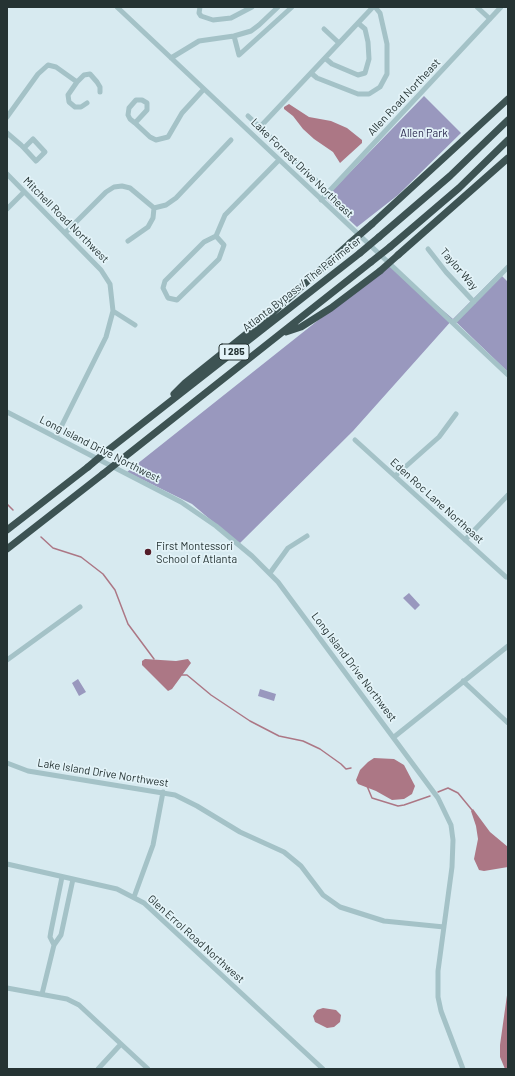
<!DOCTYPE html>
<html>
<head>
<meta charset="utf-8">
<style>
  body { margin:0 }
  #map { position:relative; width:515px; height:1076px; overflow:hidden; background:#d7eaf0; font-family:Barlow,sans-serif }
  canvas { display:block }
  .frame { position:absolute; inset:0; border:8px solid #253333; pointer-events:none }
</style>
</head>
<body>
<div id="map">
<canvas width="515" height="1076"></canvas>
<div class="frame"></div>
</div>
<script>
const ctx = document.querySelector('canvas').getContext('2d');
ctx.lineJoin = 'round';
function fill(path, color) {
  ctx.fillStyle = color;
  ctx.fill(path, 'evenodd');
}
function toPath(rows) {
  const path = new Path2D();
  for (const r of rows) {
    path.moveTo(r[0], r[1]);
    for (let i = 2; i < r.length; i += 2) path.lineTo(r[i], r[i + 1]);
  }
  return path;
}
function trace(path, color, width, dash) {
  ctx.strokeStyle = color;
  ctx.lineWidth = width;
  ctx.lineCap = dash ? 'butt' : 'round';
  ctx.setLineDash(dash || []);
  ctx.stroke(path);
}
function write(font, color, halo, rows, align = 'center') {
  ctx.font = font + ' Barlow,sans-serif';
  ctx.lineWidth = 3.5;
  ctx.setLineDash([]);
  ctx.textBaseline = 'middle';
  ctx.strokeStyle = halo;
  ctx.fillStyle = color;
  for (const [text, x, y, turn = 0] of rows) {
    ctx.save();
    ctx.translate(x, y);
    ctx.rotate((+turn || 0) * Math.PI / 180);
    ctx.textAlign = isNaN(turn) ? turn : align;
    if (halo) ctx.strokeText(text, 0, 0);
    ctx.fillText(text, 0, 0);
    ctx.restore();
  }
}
const green = toPath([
  [424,96,461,133,398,195,357,227,325,198],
  [389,264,453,319,499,273,508,282,508,372,453,319,353,431,239,544,192,504,127,472],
  [409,593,420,605,415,610,403,598],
  [78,679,86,692,79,696,72,683],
  [260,689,276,694,274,701,258,696]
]);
const water = toPath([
  [289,104,309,117,331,121,347,128,362,140,362,143,340,163,333,152,314,139,303,129,293,116,284,109,284,107],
  [145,659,176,661,188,659,191,663,172,689,168,691,142,665,142,661],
  [374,758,394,759,404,765,415,786,412,794,404,799,392,800,376,791,358,784,356,780,360,770,368,762],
  [473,809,490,832,508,847,508,867,484,871,479,870,474,859,478,839,476,826,471,811],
  [508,988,508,1069,505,1069,500,1057,500,1045],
  [323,1008,336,1010,341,1015,340,1022,334,1027,327,1028,315,1022,313,1016,317,1010]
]);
const stream = toPath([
  [7,504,13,510],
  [41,537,53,548,81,557,103,574,115,590,128,624,154,659],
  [182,675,187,675,211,695,250,721,279,736,303,741,320,749,341,764,346,769,351,768],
  [367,786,372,798,398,806,404,805,430,796],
  [438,792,448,788,458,793,472,810]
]);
const minor = toPath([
  [117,7,508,375],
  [200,7,199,13,201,16,213,20,231,18,252,7],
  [477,7,490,19],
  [324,29,339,43],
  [234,36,239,55,292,7],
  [171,58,199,41,234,36,251,31,259,25,278,7],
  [325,58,332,64,358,75,365,73,369,59,368,42,365,29,358,23],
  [311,73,317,78,358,94,369,94,380,87,387,74,387,44,380,13,375,7],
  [77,82,68,95,69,102,75,107,81,107,87,103],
  [248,116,320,184],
  [7,117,38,74,48,65,56,67,77,82,84,75,90,74,97,82,100,87,100,92],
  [135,123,147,110,147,103,142,100,136,100,129,108,128,115,130,119,135,123,150,137,156,140,168,137,182,113,204,89],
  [260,127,373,7],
  [7,133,21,145,24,148,36,161,45,152,33,139,24,148],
  [7,174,101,270,110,284,113,311,106,337,56,437],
  [321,200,501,7],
  [154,208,166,205,176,198,231,140],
  [7,209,24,192],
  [65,233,106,192,114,187,122,186,130,188,154,208],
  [216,236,224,245,219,259,177,300,168,298,163,288,165,281,204,242,216,236],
  [216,236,225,215,279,160],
  [128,241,148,227,153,218,154,208],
  [428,249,446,272,474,302],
  [113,311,135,325],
  [453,323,508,267],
  [7,412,181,502,216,526,252,556,278,582,438,798,451,825,453,840,452,867,438,971,438,997,441,1011,463,1069],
  [355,440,506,577],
  [395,476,439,437,456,414],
  [465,540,508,495],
  [270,573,288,548,307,536],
  [7,660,80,607],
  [463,681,508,723],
  [394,737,508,646],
  [7,763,28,771,175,795,197,806,240,832,284,852,301,866,323,895,340,907,384,921,444,927],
  [7,864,117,889,144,903,323,1069],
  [134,897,153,845,163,792],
  [54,945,50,937,51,931,62,877],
  [7,988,67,999,79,1005,148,1069],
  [42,994,54,945,61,935,73,879],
  [98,1069,121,1044]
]);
const highway = toPath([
  [372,224,508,99],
  [379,237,450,176,508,120],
  [390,247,459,188,508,140],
  [398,255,508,158],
  [286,332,301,327,331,308,380,271],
  [174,394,185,383,270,315,350,243],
  [107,451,360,253],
  [122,459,371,262],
  [7,530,88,467],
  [7,549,103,474]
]);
const highwayBridge = toPath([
  [350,243,372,224],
  [360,253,379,237],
  [371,262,390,247],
  [380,271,398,255],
  [88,467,107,451],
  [103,474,122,459]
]);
const markers = [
  [148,552,4,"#531d29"]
];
const shields = [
  [234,352,30]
];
const shieldNames = [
  ["I 285",234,352]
];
const streetNames = [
  ["Allen Road Northeast",404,97,-47],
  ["Lake Forrest Drive Northeast",302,168,44],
  ["Mitchell Road Northwest",66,220,45],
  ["Taylor Way",459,269,49],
  ["Atlanta Bypass / The Perimeter",302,284,-38],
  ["Long Island Drive Northwest",100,449,27],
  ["Eden Roc Lane Northeast",437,501,42],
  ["Long Island Drive Northwest",354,667,53],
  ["Lake Island Drive Northwest",103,773,9],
  ["Glen Errol Road Northwest",196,939,42]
];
const parkNames = [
  ["Allen Park",424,133]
];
const poiNames = [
  ["First Montessori",156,546],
  ["School of Atlanta",156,559]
];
fill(green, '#9998be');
fill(water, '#ac7785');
trace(stream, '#ac7785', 1.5);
trace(minor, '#a4c2c7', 5);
trace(highway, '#3d5353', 7);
trace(highwayBridge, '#3d5353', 7);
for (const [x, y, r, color] of markers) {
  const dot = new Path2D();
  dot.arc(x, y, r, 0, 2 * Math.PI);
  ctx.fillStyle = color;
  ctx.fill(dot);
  trace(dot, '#e3f3f8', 1.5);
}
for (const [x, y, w] of shields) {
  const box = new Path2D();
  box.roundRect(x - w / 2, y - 8, w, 16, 3);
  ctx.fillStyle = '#e3f3f8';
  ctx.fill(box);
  trace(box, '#253333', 1);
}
write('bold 10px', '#253333', null, shieldNames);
write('11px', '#253333', '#e3f3f8', streetNames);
write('11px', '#2c2a50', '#e3f3f8', parkNames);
write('11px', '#253333', '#e3f3f8', poiNames, 'left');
</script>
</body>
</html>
